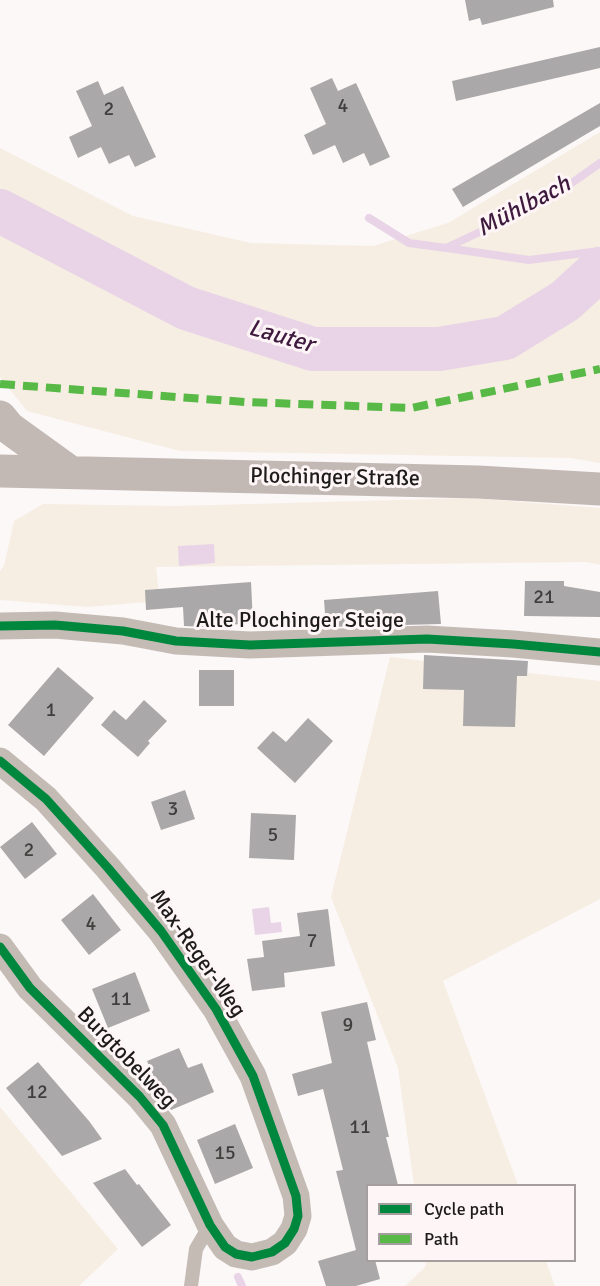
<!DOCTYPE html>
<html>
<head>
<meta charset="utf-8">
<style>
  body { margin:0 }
  #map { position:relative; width:600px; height:1286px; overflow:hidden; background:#fcf8f8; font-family:Signika,sans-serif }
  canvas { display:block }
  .legend { position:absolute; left:366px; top:1184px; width:210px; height:78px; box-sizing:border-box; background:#fef6f6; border:2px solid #a49e9e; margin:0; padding:8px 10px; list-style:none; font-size:18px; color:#1e1b1b }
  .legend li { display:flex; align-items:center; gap:12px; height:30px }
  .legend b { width:30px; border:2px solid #a49e9e }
</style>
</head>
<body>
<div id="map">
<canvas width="600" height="1286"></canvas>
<ul class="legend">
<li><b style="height:8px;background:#00873e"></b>Cycle path</li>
<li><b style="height:8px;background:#58b947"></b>Path</li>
</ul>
</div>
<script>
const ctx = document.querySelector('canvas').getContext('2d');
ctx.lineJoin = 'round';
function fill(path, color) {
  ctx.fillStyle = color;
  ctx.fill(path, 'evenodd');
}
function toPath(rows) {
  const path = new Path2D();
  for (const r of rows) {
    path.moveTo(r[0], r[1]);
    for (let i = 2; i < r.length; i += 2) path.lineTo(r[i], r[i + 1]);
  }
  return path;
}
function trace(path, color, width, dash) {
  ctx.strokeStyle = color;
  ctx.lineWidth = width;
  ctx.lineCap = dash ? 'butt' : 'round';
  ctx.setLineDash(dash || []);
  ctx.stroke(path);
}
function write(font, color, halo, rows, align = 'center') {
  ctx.font = font + ' Signika,sans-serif';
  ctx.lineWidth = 6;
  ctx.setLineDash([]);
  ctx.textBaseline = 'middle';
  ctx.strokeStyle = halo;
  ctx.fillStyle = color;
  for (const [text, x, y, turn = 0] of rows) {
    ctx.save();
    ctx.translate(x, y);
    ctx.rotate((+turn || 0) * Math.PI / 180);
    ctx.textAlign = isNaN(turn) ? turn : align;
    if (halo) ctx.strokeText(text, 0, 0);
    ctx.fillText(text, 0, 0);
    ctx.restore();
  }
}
const green = toPath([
  [600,132,600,463,571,458,180,451,27,411,0,377,0,148,133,216,251,243,373,246,448,223],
  [470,498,600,508,600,565,586,562,156,567,160,601,87,607,0,600,0,571,4,566,14,521,43,504,176,506],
  [390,657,600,681,600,899,443,981,518,1185,414,1185,398,1068,331,897],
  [0,1107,118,1249,79,1286,0,1286],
  [425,1260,546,1261,555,1286,405,1286,426,1266]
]);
const water = toPath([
  [214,544,215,563,179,566,178,546],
  [269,907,271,923,281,922,282,932,255,935,252,909]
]);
const stream = toPath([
  [369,218,409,243,446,248,549,199,600,163],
  [447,248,529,260,600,251],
  [238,1277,242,1286]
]);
const river = toPath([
  [0,211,186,308,313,349,439,349,505,338,565,301,600,269]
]);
const building = toPath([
  [465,0,553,0,554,7,482,25,480,18,469,21],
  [600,47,600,68,456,101,452,81],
  [332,78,338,91,356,83,390,157,370,166,364,153,343,163,335,145,313,155,304,135,326,124,310,88],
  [98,81,104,95,123,86,156,157,135,167,129,155,109,164,101,147,78,158,69,137,92,126,76,91],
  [600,103,600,126,463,207,452,189],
  [525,581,564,581,564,586,600,592,600,617,524,616],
  [251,582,253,623,205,627,184,626,183,607,146,610,145,590],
  [438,591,441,624,326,627,324,600],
  [424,655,528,661,527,676,517,676,515,727,463,726,464,690,423,689],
  [58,667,94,698,44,756,8,725],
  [199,670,234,670,234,706,199,706],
  [144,700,167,721,148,741,150,743,138,757,101,725,114,710,126,720],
  [308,718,333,741,295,783,257,748,273,731,286,742],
  [185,790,195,819,161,830,151,802],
  [251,813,296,815,294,860,249,858],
  [32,822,57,854,25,879,0,847],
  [93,894,121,930,89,955,61,920],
  [328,909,335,966,284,973,285,987,252,991,247,959,264,957,262,941,300,936,297,913],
  [135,972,150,1011,108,1028,92,989],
  [367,1002,376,1040,367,1042,389,1137,386,1137,398,1185,368,1185,368,1260,375,1260,380,1279,356,1286,326,1286,318,1261,356,1250,336,1171,343,1170,323,1089,298,1096,292,1074,332,1063,321,1012],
  [179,1048,188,1068,202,1063,214,1092,171,1110,164,1101,147,1061],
  [38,1062,89,1121,102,1139,62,1156,6,1088],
  [235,1124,253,1168,215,1184,197,1140],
  [125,1169,137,1185,139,1184,171,1225,142,1247,93,1183]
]);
const service = toPath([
  [191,1286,196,1249,210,1225]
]);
const minor = toPath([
  [0,626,55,625,123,631,176,641,250,645,427,639,513,644,600,652],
  [0,761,46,799,108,868,161,931,216,1009,253,1076,296,1196,298,1216,294,1229,285,1243,272,1252,252,1257,236,1254,225,1247,210,1225,163,1125,140,1097,30,988,0,947]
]);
const secondary = toPath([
  [0,417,9,428,70,472],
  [0,471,478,482,600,489]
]);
const quiet = toPath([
  [0,384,245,402,411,408,600,369]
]);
const cycleway = toPath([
  [0,626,55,625,123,631,176,641,250,645,427,639,513,644,600,652],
  [0,761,46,799,108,868,161,931,216,1009,253,1076,296,1196,298,1216,294,1229,285,1243,272,1252,252,1257,236,1254,225,1247,210,1225,163,1125,140,1097,30,988,0,947]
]);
const numberNames = [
  ["4",343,107],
  ["2",109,110],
  ["21",544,598],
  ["1",51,711],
  ["3",173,810],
  ["5",273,836],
  ["2",29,851],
  ["4",91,925],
  ["7",312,942],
  ["11",121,1000],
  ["9",348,1026],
  ["12",37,1093],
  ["11",360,1128],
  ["15",225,1154]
];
const streetNames = [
  ["Plochinger Straße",335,478,1],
  ["Alte Plochinger Steige",300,621],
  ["Max-Reger-Weg",197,954,55],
  ["Burgtobelweg",126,1058,46]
];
const waterNames = [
  ["Mühlbach",524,207,-28],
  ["Lauter",281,337,16]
];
fill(green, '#f6eee3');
fill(water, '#e8d4e6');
trace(stream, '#e8d4e6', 8);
trace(river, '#e8d4e6', 44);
fill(building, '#aba8a9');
trace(service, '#c4bbb5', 14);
trace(minor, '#c4bbb5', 27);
trace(secondary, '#c3b9b4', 33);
trace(quiet, '#58b947', 8, [15, 8]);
trace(cycleway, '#00873e', 9);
write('20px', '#413e3e', null, numberNames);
write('22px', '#1e1b1b', '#fef6f6', streetNames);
write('italic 24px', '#3e1a3e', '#fef6f6', waterNames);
</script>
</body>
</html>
